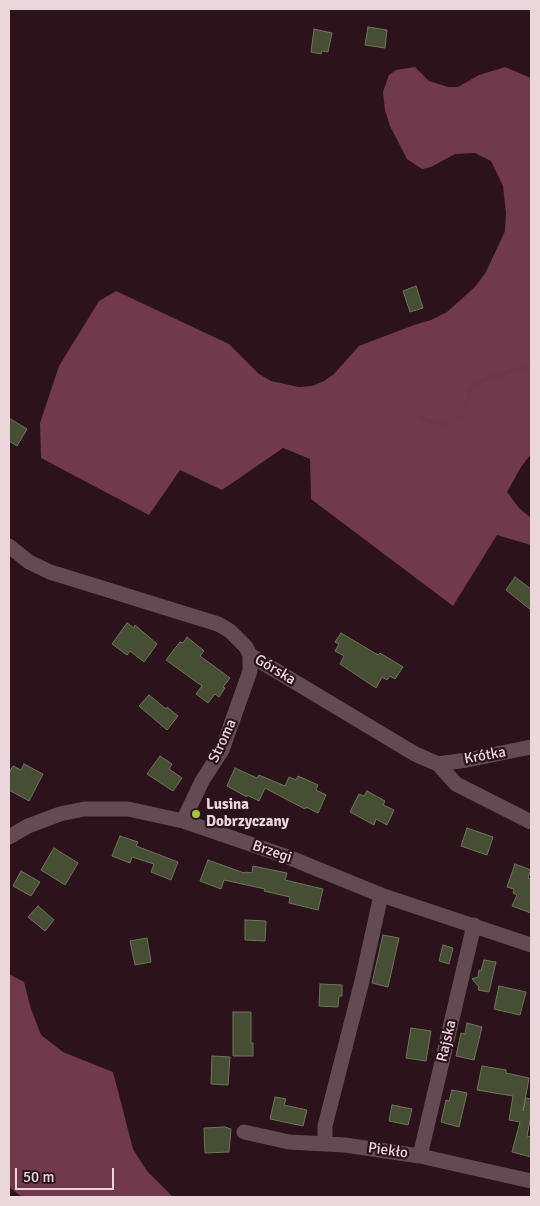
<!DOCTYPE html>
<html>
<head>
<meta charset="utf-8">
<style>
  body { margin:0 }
  #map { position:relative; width:540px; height:1206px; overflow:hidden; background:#2c121b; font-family:Signika,sans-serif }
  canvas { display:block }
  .frame { position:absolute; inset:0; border:10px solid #ead6db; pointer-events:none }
  .scale { position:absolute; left:15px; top:1168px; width:99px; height:22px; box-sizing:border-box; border:2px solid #ead6db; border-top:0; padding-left:6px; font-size:15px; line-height:18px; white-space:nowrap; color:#ead6db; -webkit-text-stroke:4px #2c121b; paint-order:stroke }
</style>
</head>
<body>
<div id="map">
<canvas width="540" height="1206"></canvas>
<div class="frame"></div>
<div class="scale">50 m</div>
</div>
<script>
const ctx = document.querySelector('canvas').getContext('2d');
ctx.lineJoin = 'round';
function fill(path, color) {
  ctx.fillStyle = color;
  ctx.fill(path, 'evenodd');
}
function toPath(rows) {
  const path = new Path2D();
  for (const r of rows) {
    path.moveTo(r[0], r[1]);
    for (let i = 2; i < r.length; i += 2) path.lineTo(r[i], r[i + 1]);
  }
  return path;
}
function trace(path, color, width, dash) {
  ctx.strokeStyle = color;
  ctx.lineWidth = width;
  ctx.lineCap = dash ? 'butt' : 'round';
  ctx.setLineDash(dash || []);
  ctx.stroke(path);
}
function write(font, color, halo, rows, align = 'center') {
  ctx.font = font + ' Signika,sans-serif';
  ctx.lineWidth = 4.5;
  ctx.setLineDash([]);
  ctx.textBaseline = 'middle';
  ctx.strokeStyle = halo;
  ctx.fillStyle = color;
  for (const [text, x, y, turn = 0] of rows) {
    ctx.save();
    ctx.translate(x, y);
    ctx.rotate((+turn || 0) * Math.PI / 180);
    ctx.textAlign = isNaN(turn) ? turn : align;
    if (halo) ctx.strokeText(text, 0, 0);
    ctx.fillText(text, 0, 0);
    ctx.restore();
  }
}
const forest = toPath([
  [415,67,429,81,448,87,458,87,479,75,505,67,531,78,531,454,521,467,507,492,519,508,531,518,531,545,497,535,453,606,311,499,310,459,283,448,222,490,180,470,149,515,41,458,40,423,59,366,99,301,116,291,229,344,259,374,271,381,299,387,312,386,324,381,334,374,359,346,414,325,431,320,447,312,475,287,486,272,505,231,506,213,503,186,491,161,475,153,455,154,431,167,422,169,407,159,390,126,385,110,383,92,389,75,396,70],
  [9,974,24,982,31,1009,41,1035,63,1052,113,1072,133,1149,147,1171,173,1197,22,1197,9,1187]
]);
const stream = toPath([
  [422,418,432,423,444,425,459,415,466,405,471,390,484,380,531,365]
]);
const building = toPath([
  [368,27,387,30,385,48,365,45,368,27],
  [314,29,332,33,328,52,322,51,321,54,311,52,314,29],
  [416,286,423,308,410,312,403,291,416,286],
  [9,418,27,429,17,446,9,441,9,418],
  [515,577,531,589,531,610,506,590,515,577],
  [127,623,134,628,135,625,157,644,144,662,130,651,127,655,112,644,127,623],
  [341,633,378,655,380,653,403,667,395,679,390,676,387,680,382,677,376,688,340,664,344,656,335,651,339,644,335,642,341,633],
  [187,637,204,651,200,656,230,678,223,687,225,688,219,697,215,694,208,703,196,694,202,686,166,660,180,642,183,643,187,637],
  [149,695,166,709,167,707,178,716,167,730,139,706,149,695],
  [160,756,172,764,169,769,182,778,173,791,147,774,160,756],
  [24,764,43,774,29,801,9,790,9,773,13,766,21,770,24,764],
  [235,768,257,778,259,775,285,786,289,777,296,780,298,776,318,785,316,790,326,795,318,813,306,807,305,809,265,788,259,801,247,795,247,797,227,786,235,768],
  [367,791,385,801,383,805,394,810,387,825,376,819,374,825,350,812,359,794,364,796,367,791],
  [467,828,493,837,487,855,461,846,467,828],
  [120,836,138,842,136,846,178,862,171,880,151,872,154,864,132,857,130,863,112,856,120,836],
  [54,848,78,863,65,885,41,870,54,848],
  [208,860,244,873,245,872,252,873,253,866,287,873,285,880,323,889,318,910,289,903,290,897,264,891,265,889,224,880,221,889,200,881,208,860],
  [515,864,531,870,528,878,531,879,531,913,512,906,517,895,513,893,514,889,507,887,515,864],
  [21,871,40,882,31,896,13,886,21,871],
  [38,906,54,920,45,931,28,917,38,906],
  [245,920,266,921,265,941,245,940,245,920],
  [383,935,399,938,388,987,372,983,383,935],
  [147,938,151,962,135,965,130,941,147,938],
  [443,945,453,948,449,964,439,961,443,945],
  [484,960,496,962,489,992,478,990,479,987,472,979,478,977,479,970,481,971,484,960],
  [320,984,342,985,342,996,339,996,338,1007,319,1006,320,984],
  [499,986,526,992,520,1015,494,1009,499,986],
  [233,1012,251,1012,251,1043,253,1043,253,1056,233,1056,233,1012],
  [467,1023,482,1027,474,1060,456,1056,461,1033,465,1034,467,1023],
  [411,1028,431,1031,426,1061,406,1058,411,1028],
  [212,1056,230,1057,228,1085,211,1084,212,1056],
  [482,1066,506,1070,506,1073,529,1078,523,1111,526,1098,531,1099,531,1116,527,1136,531,1137,531,1157,512,1152,520,1122,509,1120,513,1096,477,1090,482,1066],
  [452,1090,467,1093,459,1127,441,1122,446,1100,449,1101,452,1090],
  [275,1097,286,1099,284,1105,307,1110,303,1126,270,1119,275,1097],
  [392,1105,412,1109,408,1125,389,1121,392,1105],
  [225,1127,231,1129,229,1152,205,1153,204,1128,225,1127]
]);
const street = toPath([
  [9,546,29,562,50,572,218,624,230,631,246,647,250,655,415,754,438,764,456,784,531,822],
  [438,764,467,760,531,747],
  [183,821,202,781,222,750,250,671,250,655],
  [9,837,28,826,60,814,84,809,128,809,183,821,288,857,381,895,531,945],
  [244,1132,289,1142,345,1145,420,1156,531,1181],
  [325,1144,325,1126,362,981,381,895],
  [420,1156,474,925]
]);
const markers = [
  [196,814,5,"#a0c92b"]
];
const streetNames = [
  ["Górska",275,670,31],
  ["Stroma",223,741,-65],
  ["Krótka",485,756,-10],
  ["Brzegi",272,852,19],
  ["Rajska",447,1041,-77],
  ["Piekło",388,1151,8]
];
const poiNames = [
  ["Lusina",206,805],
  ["Dobrzyczany",206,822]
];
fill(forest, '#71394c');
trace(stream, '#6e374a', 4);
fill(building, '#464f33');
trace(building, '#6c7659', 1);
trace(street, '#644a52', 15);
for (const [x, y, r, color] of markers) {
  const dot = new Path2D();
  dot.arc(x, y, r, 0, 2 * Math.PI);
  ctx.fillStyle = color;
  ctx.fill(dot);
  trace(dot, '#2c121b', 2);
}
write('15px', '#ead6db', '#2c121b', streetNames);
write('bold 15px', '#ead6db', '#2c121b', poiNames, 'left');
</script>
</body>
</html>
